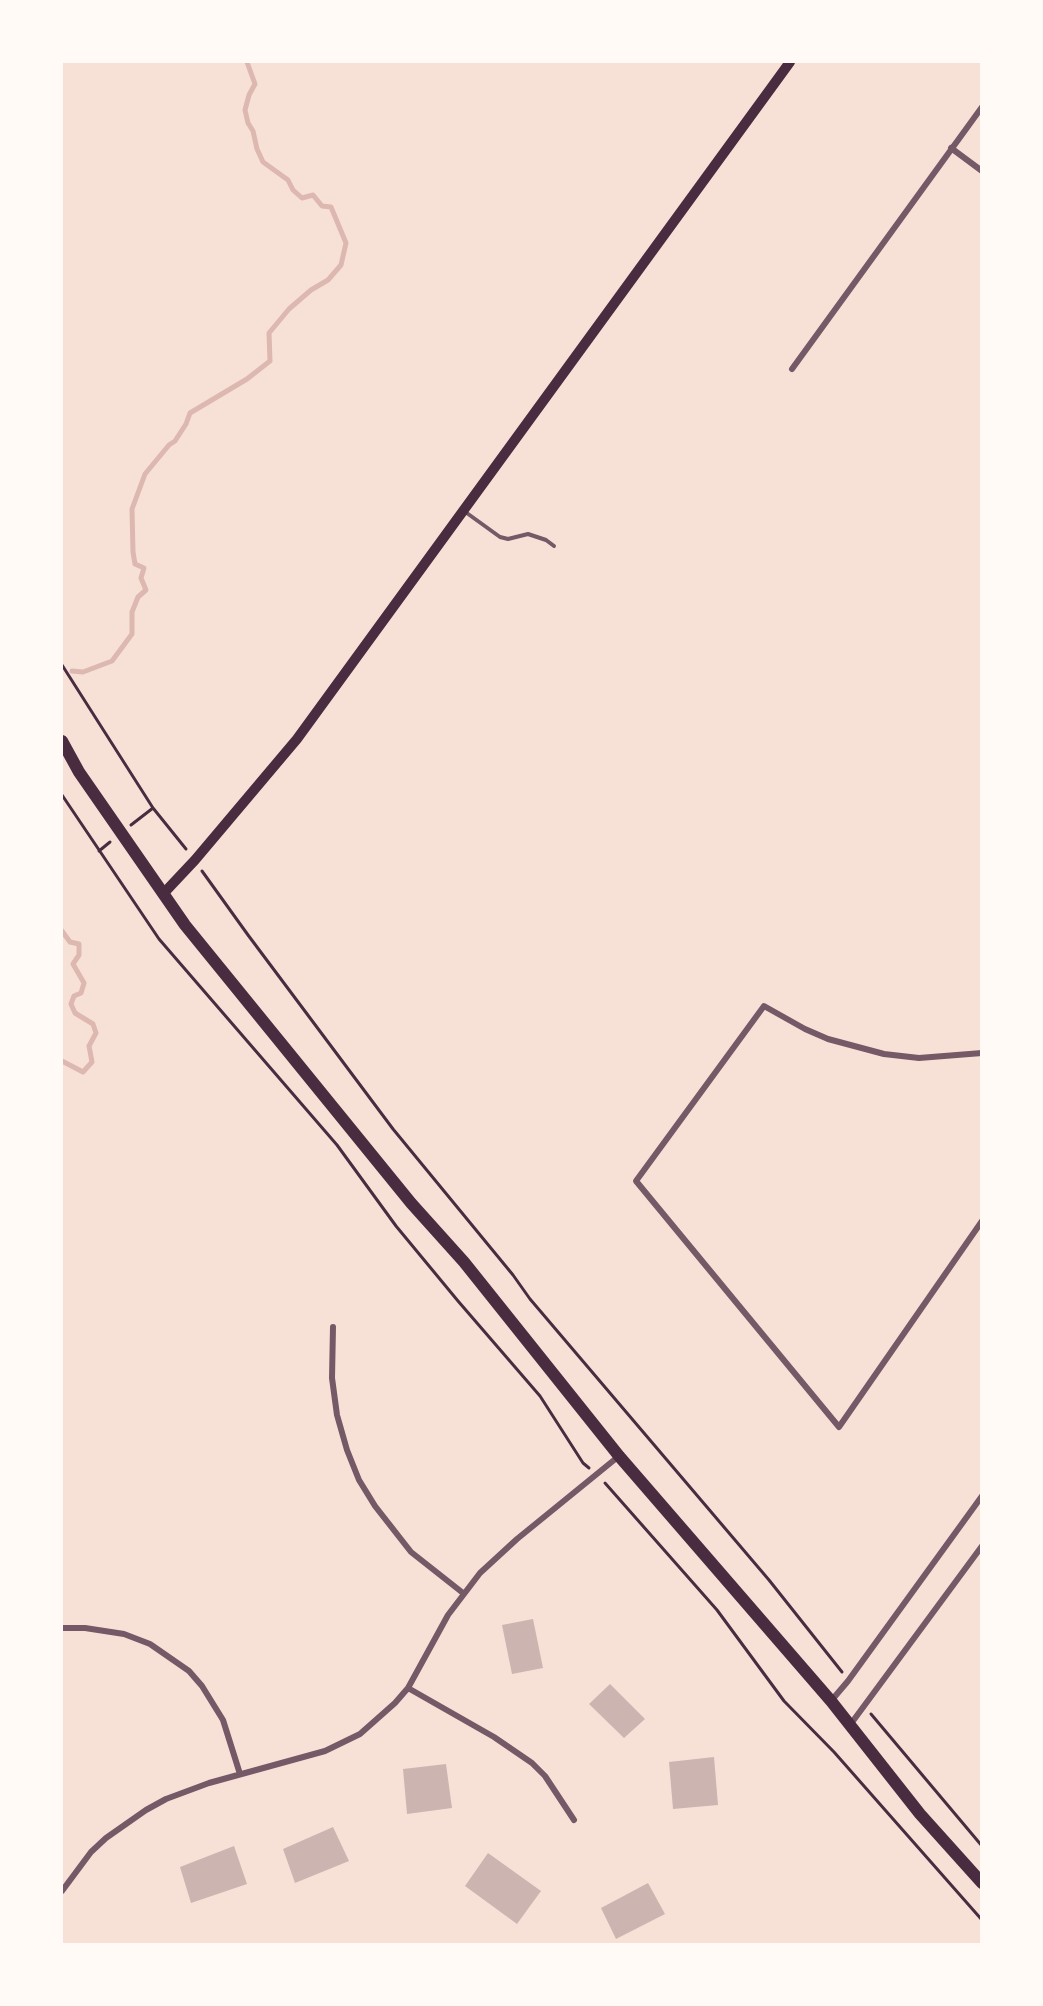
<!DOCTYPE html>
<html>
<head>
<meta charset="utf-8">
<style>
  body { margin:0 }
  #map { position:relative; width:1043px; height:2006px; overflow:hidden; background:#f7e1d7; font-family:Manrope,sans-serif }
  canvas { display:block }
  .frame { position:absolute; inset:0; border:63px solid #fffaf5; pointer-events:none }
</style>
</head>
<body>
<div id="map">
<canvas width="1043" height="2006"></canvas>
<div class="frame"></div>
</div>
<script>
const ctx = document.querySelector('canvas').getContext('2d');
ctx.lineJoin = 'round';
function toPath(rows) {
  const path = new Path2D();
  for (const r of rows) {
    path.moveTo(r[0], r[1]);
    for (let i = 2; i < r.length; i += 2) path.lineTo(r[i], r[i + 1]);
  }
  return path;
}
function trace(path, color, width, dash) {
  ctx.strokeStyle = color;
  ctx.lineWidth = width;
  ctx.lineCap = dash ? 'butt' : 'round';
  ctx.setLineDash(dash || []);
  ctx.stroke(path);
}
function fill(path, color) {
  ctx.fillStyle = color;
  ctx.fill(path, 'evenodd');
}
const stream = toPath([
  [72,671,83,672,112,661,132,634,132,612,138,597,146,590,141,578,144,568,135,564,133,552,132,509,145,474,169,445,175,441,186,424,190,413,247,379,270,361,269,333,289,309,311,290,328,280,341,265,346,243,331,207,322,206,313,195,302,198,293,190,288,180,263,162,257,149,253,131,248,123,245,110,249,95,255,84,247,62],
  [62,931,70,942,79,944,79,955,73,964,84,983,81,993,74,996,71,1004,75,1013,93,1024,96,1033,89,1046,92,1062,83,1072,62,1061]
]);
const building = toPath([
  [533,1619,543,1668,512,1674,502,1625],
  [610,1684,645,1719,624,1738,589,1704],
  [714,1757,718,1805,673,1809,669,1762],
  [446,1764,452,1808,407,1814,403,1769],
  [333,1827,349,1861,295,1883,283,1849],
  [234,1846,247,1884,191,1903,180,1867],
  [488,1853,541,1891,517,1924,465,1886],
  [648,1883,665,1914,616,1939,601,1908]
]);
const path = toPath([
  [62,665,153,808,186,849],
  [62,795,159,939,337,1145,396,1226,458,1301,540,1396,583,1463,589,1468],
  [131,825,153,808],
  [99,851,110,842],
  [202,871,248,935,393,1129,513,1275,530,1299,769,1580,842,1672],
  [605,1483,717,1610,784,1701,834,1752,982,1920],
  [871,1714,982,1846]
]);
const service = toPath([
  [464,511,500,537,508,539,528,534,546,540,554,546]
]);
const minor = toPath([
  [951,148,982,171],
  [792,369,982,107],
  [982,1053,919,1058,884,1054,828,1039,805,1029,764,1006,636,1181,839,1427,982,1221],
  [333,1327,332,1378,337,1415,347,1450,359,1480,375,1506,411,1552,463,1593],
  [62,1628,85,1628,124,1634,150,1644,189,1671,202,1686,223,1720,240,1774],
  [408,1688,494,1737,532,1763,545,1776,574,1820],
  [831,1701,848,1681,982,1496],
  [850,1725,982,1546],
  [62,1891,91,1852,106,1838,146,1810,166,1799,209,1783,325,1751,360,1734,395,1703,408,1688,448,1615,480,1573,517,1539,619,1456]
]);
const secondary = toPath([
  [163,894,195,860,297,739,790,62]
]);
const primary = toPath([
  [62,741,79,772,185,925,411,1203,464,1262,619,1456,831,1701,920,1814,982,1883]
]);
trace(stream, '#dcb8b0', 5);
fill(building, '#ccb4b1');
trace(path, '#4a2c40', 3);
trace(service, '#755966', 4);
trace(minor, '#755966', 6);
trace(secondary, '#4a2c40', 10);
trace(primary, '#4a2c40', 12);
</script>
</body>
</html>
